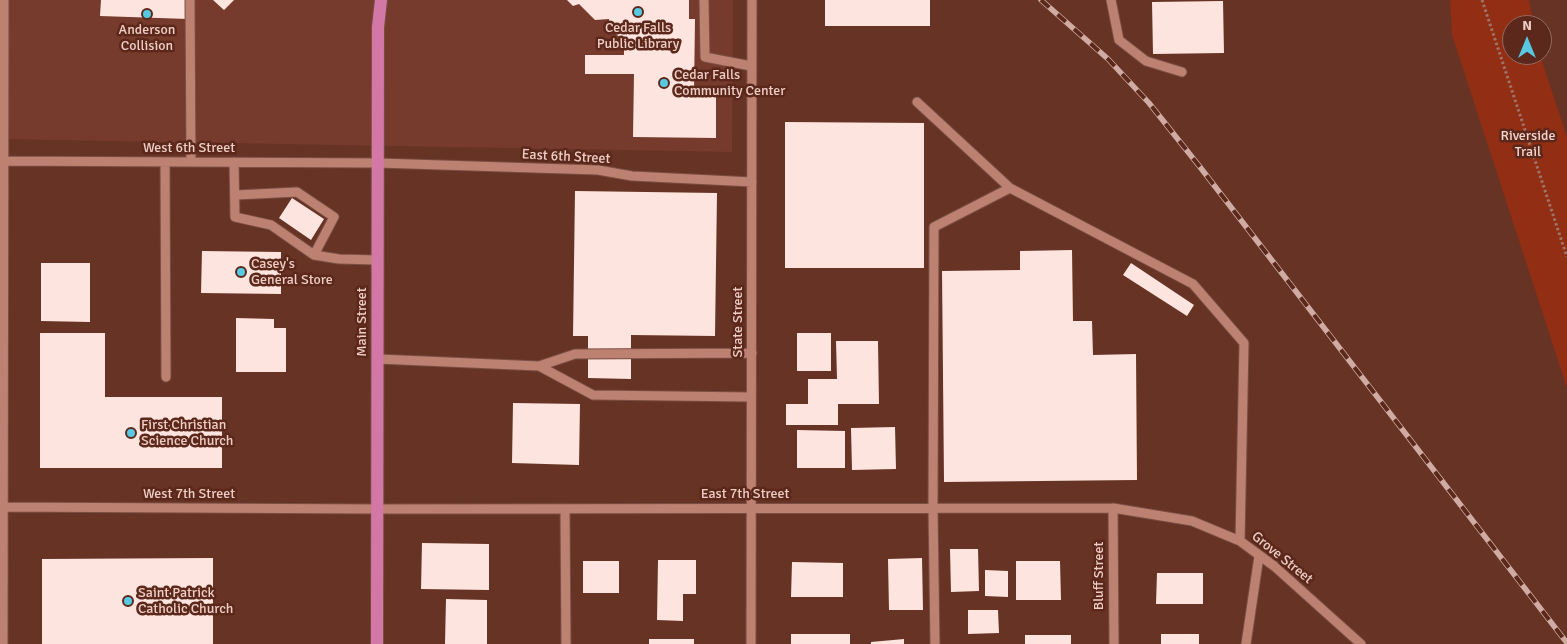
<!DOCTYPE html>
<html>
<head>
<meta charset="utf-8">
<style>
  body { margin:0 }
  #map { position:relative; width:1567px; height:644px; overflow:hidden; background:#673325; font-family:Signika,sans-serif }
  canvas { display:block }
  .north { position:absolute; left:1502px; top:15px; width:50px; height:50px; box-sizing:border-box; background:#5b281b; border:1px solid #966a5f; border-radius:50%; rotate:0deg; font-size:14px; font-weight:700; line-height:20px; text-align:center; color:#eecdc4 }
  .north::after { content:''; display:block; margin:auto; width:18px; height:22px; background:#57c9e3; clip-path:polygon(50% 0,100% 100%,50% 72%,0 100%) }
</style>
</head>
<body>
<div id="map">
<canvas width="1567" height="644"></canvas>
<div class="north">N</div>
</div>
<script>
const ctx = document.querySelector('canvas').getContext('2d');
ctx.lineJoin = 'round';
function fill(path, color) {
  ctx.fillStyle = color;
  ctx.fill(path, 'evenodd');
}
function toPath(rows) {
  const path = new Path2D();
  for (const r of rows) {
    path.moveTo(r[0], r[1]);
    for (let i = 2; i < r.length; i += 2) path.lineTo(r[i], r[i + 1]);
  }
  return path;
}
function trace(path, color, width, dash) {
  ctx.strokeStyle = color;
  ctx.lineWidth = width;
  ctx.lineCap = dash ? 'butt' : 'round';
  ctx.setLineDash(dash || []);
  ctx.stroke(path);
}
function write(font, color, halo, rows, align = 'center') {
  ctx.font = font + ' Signika,sans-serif';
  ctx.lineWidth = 5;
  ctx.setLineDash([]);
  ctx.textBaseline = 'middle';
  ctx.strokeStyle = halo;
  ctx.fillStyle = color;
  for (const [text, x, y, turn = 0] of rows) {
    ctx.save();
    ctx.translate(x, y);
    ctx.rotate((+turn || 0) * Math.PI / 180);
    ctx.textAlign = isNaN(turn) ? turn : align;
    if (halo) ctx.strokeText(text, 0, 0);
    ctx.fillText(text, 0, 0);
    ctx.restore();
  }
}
const built = toPath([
  [0,0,733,0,732,152,0,139]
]);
const green = toPath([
  [1450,0,1529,0,1534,25,1512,25,1512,55,1540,55,1567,137,1567,388,1452,35]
]);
const building = toPath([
  [101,0,187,0,188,19,100,16],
  [213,0,234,0,224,10],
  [567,0,689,0,689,19,695,19,694,92,716,92,716,138,633,137,634,74,585,74,585,55,624,55,624,41,609,28,609,19,595,20,579,4,573,6],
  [825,0,930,0,930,26,825,26],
  [1223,1,1224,53,1153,54,1152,2],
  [785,122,924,123,924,268,785,268],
  [575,191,717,193,715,336,631,335,631,379,588,378,588,336,573,336],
  [292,198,324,219,311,240,279,218],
  [1072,250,1073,321,1092,321,1093,355,1136,354,1137,480,944,482,942,271,1020,270,1020,251],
  [202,251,281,252,281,294,201,293],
  [41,263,90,263,90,322,41,321],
  [1131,263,1194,305,1187,316,1123,275],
  [236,318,274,319,274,328,286,328,286,372,236,372],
  [40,333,105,333,105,397,222,397,222,468,40,468],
  [797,333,831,333,831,371,797,371],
  [836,341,878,341,879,404,838,404,838,425,786,425,786,404,808,404,808,379,837,379],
  [513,403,580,404,579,465,512,463],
  [895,427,896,469,852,470,851,428],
  [797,430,845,431,845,468,797,468],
  [422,543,489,544,489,590,421,589],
  [950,549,978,549,979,591,951,592],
  [213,558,213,644,42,644,42,559],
  [922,558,923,610,889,610,888,559],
  [658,560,696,560,696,594,683,594,683,621,657,620],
  [583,561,619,561,619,593,583,593],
  [1016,561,1060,561,1061,600,1016,600],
  [792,562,843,563,843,597,791,597],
  [985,570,1008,571,1008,597,985,596],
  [1157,573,1203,573,1203,604,1156,604],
  [446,599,487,600,487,644,445,644],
  [968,610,998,610,999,633,968,634],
  [791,634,850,634,850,644,791,644],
  [1161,634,1199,634,1199,644,1161,644],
  [1025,635,1071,635,1071,644,1025,644],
  [649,639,694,639,694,644,649,644],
  [904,639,904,644,871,644,871,642]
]);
const path = toPath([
  [1482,0,1567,257]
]);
const minor = toPath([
  [190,0,191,162],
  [704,0,705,57,751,66],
  [1111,0,1119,40,1146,61,1182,72],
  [917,102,1010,188,1193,284,1244,343,1240,541],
  [0,161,378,163,598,170,632,176,752,182],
  [165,162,166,377],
  [234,162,235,217,271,225,314,255,339,259,377,260],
  [236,195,297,192,334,217,314,255],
  [378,359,539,366,593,395,751,397],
  [539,366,575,354,752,353],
  [0,507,377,509,1113,508,1192,521,1240,541,1274,566,1361,644],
  [1113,508,1114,644],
  [565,509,566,644],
  [3,644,4,0],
  [751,644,752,0],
  [935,644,933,508,934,227,1010,188],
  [1246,644,1259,556]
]);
const major = toPath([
  [377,644,378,27,381,0]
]);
const rail = toPath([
  [1041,0,1108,59,1149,103,1200,167,1567,643]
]);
const markers = [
  [638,12,5,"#57c9e3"],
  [147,14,5,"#57c9e3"],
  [664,83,5,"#57c9e3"],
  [241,272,5,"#57c9e3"],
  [131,433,5,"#57c9e3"],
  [128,601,5,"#57c9e3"]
];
const poiNames = [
  ["Cedar Falls",638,28,"center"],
  ["Public Library",638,44,"center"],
  ["Anderson",147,30,"center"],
  ["Collision",147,46,"center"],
  ["Cedar Falls",674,75],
  ["Community Center",674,91],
  ["Casey's",251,264],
  ["General Store",251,280],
  ["First Christian",141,425],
  ["Science Church",141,441],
  ["Saint Patrick",138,593],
  ["Catholic Church",138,609]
];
const parkNames = [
  ["Riverside",1528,136],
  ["Trail",1528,152]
];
const streetNames = [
  ["West 6th Street",189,148],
  ["East 6th Street",566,157,3],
  ["Main Street",362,322,-90],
  ["State Street",738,322,-90],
  ["West 7th Street",189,494],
  ["East 7th Street",745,494],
  ["Grove Street",1282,558,39],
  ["Bluff Street",1099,576,-90]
];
fill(built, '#763b2c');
fill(green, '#922e13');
fill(building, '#fde4de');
trace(minor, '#7a4e43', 11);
trace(major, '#7a4e43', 14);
trace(path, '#a07468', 3, [2.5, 2.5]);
trace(minor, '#bd8171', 9);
trace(major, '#d377a7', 12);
trace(rail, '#d0aba1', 5.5);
trace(rail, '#5b281b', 4, [11]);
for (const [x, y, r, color] of markers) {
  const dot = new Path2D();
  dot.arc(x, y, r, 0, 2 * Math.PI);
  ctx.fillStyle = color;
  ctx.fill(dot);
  trace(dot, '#5b281b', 2);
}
write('14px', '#eecdc4', '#5b281b', poiNames, 'left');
write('14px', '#f3d5ce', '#5b281b', parkNames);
write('14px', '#eecdc4', '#5b281b', streetNames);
</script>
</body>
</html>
